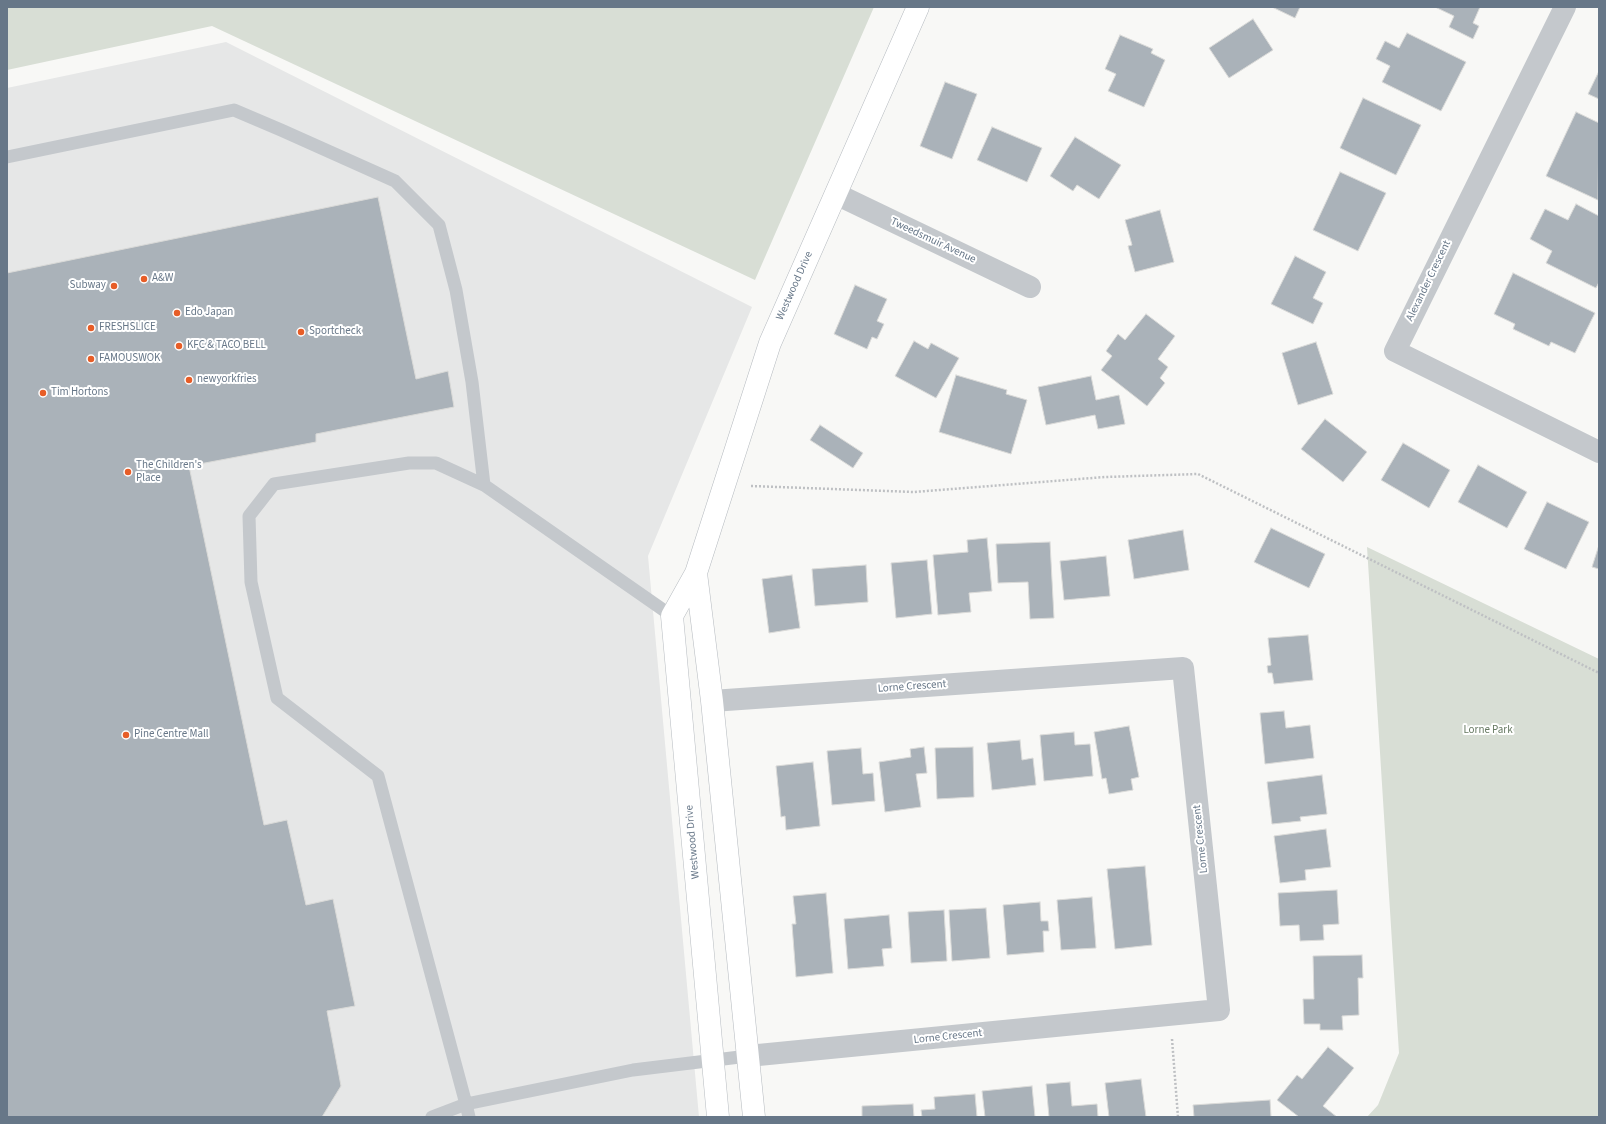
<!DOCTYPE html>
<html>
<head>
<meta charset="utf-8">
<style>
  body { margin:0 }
  #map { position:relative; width:1606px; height:1124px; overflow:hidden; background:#f8f8f6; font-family:"Source Sans 3",sans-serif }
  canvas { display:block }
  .frame { position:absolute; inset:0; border:8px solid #677788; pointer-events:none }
</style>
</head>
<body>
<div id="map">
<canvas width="1606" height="1124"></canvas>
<div class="frame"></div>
</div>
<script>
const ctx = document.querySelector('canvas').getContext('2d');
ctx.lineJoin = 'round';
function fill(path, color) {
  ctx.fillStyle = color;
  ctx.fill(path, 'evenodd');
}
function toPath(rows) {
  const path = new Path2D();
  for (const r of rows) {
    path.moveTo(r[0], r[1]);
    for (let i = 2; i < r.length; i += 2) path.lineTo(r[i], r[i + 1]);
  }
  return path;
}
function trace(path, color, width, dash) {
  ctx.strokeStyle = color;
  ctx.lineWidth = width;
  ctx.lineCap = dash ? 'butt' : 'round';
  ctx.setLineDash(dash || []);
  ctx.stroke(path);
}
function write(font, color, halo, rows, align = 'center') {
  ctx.font = font + ' "Source Sans 3",sans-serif';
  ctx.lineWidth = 4;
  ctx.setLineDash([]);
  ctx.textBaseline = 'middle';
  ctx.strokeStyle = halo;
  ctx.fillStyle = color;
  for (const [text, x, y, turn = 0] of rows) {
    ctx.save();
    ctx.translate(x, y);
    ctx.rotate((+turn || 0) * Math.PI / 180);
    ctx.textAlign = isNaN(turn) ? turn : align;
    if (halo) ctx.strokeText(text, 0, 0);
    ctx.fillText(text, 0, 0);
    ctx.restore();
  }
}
const built = toPath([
  [226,42,752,307,648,556,699,1117,7,1117,7,88]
]);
const green = toPath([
  [7,7,874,7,755,280,212,26,7,70],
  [1367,547,1599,659,1599,1117,1367,1117,1378,1105,1399,1053]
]);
const building = toPath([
  [1272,7,1300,7,1295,18,1272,7],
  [1435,7,1480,7,1473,23,1479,26,1473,39,1449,27,1454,16,1435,7],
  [1253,19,1273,50,1229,78,1209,48,1253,19],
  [1407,33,1466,62,1441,111,1382,82,1390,66,1376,59,1385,41,1399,48,1407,33],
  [1120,35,1153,49,1151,53,1165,60,1144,107,1108,91,1116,74,1105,69,1120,35],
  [1599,71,1599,99,1588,94,1599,71],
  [945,82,977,94,952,159,920,146,945,82],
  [1363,98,1421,125,1396,175,1340,148,1363,98],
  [1576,112,1599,123,1598,200,1546,176,1576,112],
  [992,127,1042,148,1027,182,977,160,992,127],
  [1075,137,1121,165,1099,199,1077,185,1073,191,1050,176,1075,137],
  [1340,172,1386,193,1358,251,1313,230,1340,172],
  [378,197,416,379,448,371,454,407,316,434,316,442,189,466,264,825,287,820,306,905,333,899,355,1006,327,1011,341,1086,322,1117,7,1117,7,273,378,197],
  [1576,204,1599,216,1599,282,1596,288,1546,263,1552,251,1530,239,1545,209,1568,220,1576,204],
  [1160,210,1174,262,1135,272,1128,246,1132,245,1125,220,1160,210],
  [1295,256,1326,272,1313,298,1323,303,1313,324,1271,304,1295,256],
  [1513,273,1595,313,1575,353,1551,342,1549,346,1513,329,1515,324,1494,314,1513,273],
  [855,285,887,299,877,321,884,324,877,339,872,337,867,349,834,334,855,285],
  [1146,314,1175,336,1158,359,1168,367,1160,378,1165,383,1147,406,1101,370,1112,356,1106,351,1118,334,1125,340,1146,314],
  [914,341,928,349,931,343,959,358,936,398,895,376,914,341],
  [1316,342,1333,394,1298,405,1282,353,1316,342],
  [956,375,1007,390,1006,394,1027,400,1011,454,939,432,956,375],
  [1091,376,1096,400,1119,395,1125,424,1098,429,1095,415,1046,425,1038,387,1091,376],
  [1325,419,1367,452,1343,482,1301,449,1325,419],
  [820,425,863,453,853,468,810,440,820,425],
  [1403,443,1450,470,1429,508,1381,480,1403,443],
  [1478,465,1527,492,1507,528,1458,502,1478,465],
  [1547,502,1589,522,1566,569,1524,549,1547,502],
  [1271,528,1325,554,1309,588,1254,562,1271,528],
  [1183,530,1189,570,1134,579,1128,540,1183,530],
  [987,538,992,591,969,593,971,612,938,615,933,555,968,552,967,540,987,538],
  [1050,542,1054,618,1030,619,1028,582,998,583,996,544,1050,542],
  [1599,545,1599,569,1592,567,1599,545],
  [1106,556,1110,596,1064,600,1060,561,1106,556],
  [927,560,932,614,896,618,891,563,927,560],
  [866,565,868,602,815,606,812,569,866,565],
  [792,575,800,628,769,633,762,579,792,575],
  [1308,635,1313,680,1274,684,1272,673,1268,673,1267,666,1271,665,1268,638,1308,635],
  [1284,711,1286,728,1310,725,1314,758,1265,764,1260,713,1284,711],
  [1129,726,1139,777,1131,779,1133,790,1109,794,1106,778,1102,779,1094,732,1129,726],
  [1074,732,1075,745,1090,744,1093,776,1044,781,1040,735,1074,732],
  [1020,740,1022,760,1033,758,1036,785,992,790,987,743,1020,740],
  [924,747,927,773,916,774,921,807,885,812,879,762,911,757,910,749,924,747],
  [973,747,974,797,937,799,935,748,973,747],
  [861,748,863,774,873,773,875,801,832,805,827,751,861,748],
  [813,762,820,826,786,830,785,816,781,817,776,766,813,762],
  [1322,775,1327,814,1300,817,1301,821,1272,824,1267,782,1322,775],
  [1326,829,1331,867,1305,870,1306,880,1280,883,1274,836,1326,829],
  [1145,866,1152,945,1115,949,1107,869,1145,866],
  [1337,890,1339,924,1323,925,1324,940,1300,941,1299,925,1280,926,1278,893,1337,890],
  [826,893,833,973,796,977,792,924,796,924,793,896,826,893],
  [1092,897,1096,948,1061,950,1057,900,1092,897],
  [1040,902,1041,921,1048,921,1049,931,1043,931,1044,952,1007,955,1003,905,1040,902],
  [986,908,990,958,952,961,949,910,986,908],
  [944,910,947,961,911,963,908,912,944,910],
  [889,915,892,948,882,949,884,966,848,969,844,919,889,915],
  [1362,955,1363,978,1358,978,1359,1015,1342,1016,1343,1030,1320,1030,1320,1024,1304,1024,1303,999,1314,999,1313,956,1362,955],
  [1328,1047,1354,1068,1323,1106,1337,1117,1299,1117,1277,1100,1297,1075,1302,1079,1328,1047],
  [1141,1079,1146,1117,1109,1117,1105,1083,1141,1079],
  [1070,1082,1072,1106,1097,1104,1098,1117,1049,1117,1046,1084,1070,1082],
  [1032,1086,1035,1117,985,1117,982,1091,1032,1086],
  [975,1094,977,1117,922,1117,921,1110,935,1109,934,1097,975,1094],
  [1270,1100,1271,1117,1194,1117,1193,1105,1270,1100],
  [913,1104,914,1117,862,1117,862,1106,913,1104]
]);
const path = toPath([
  [751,486,914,492,1105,477,1198,474,1599,673],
  [1172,1039,1178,1117]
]);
const lane = toPath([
  [7,157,234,110,281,130,395,181,439,225,456,290,472,382,484,485,436,463,409,463,274,484,249,516,251,582,277,698,378,776,466,1104,469,1117],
  [484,485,672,616],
  [432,1117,466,1104,633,1070,748,1056]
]);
const street = toPath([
  [1565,7,1395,351,1599,452],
  [836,194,1030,287],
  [712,701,1183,668,1219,1010,748,1056]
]);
const secondary = toPath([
  [696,573,712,701,754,1117],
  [718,1117,672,616,696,573,770,343,918,7]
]);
const markers = [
  [144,279,4,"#e75d27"],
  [114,286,4,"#e75d27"],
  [177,313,4,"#e75d27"],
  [91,328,4,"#e75d27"],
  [301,332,4,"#e75d27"],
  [179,346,4,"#e75d27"],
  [91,359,4,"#e75d27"],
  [189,380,4,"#e75d27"],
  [43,393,4,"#e75d27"],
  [128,472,4,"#e75d27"],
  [126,735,4,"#e75d27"]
];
const streetNames = [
  ["Tweedsmuir Avenue",933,241,25],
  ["Alexander Crescent",1429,281,-64],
  ["Westwood Drive",795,286,-66],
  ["Lorne Crescent",912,687,-4],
  ["Lorne Crescent",1201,839,-96],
  ["Westwood Drive",693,842,-95],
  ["Lorne Crescent",948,1037,-6]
];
const poiNames = [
  ["A&W",152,279],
  ["Subway",106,286,"right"],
  ["Edo Japan",185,313],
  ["FRESHSLICE",99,328],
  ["Sportcheck",309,332],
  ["KFC & TACO BELL",187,346],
  ["FAMOUSWOK",99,359],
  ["newyorkfries",197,380],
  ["Tim Hortons",51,393],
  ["The Children's",136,466],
  ["Place",136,479],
  ["Pine Centre Mall",134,735]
];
const parkNames = [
  ["Lorne Park",1488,731]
];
fill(built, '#e6e7e7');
fill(green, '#d8ded5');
fill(building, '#aab2b9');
trace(building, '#dadad8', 1);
trace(secondary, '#b6bbc0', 23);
trace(path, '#bec0c3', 2.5, [2, 2]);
trace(lane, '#c4c8cc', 13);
trace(street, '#c4c8cc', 22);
trace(secondary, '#fff', 22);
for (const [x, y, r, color] of markers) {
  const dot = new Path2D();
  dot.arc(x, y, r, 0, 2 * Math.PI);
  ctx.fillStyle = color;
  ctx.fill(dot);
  trace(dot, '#fff', 1.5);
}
write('11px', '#677788', '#fff', streetNames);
write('11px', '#677788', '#fff', poiNames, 'left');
write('11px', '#667962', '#fff', parkNames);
</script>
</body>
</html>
